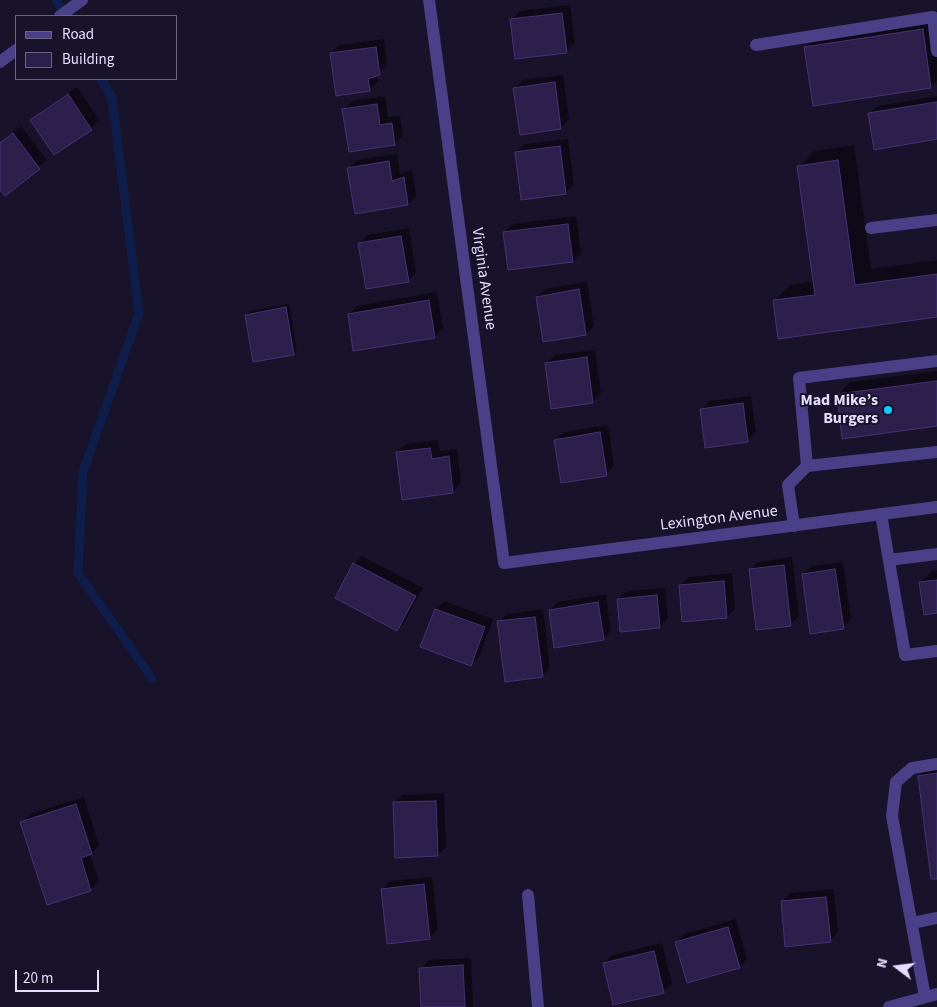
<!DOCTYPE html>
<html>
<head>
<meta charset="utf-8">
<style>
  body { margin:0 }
  #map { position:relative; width:937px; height:1007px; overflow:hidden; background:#19122b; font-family:"Source Sans 3",sans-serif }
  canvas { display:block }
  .legend { position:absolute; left:15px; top:15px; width:162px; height:65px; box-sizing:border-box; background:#19122b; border:1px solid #6b647f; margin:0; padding:6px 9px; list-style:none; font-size:15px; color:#e5defe }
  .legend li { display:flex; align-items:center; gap:10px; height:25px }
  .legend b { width:25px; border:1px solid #6b647f }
  .north { position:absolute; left:872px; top:942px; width:50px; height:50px; -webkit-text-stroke:4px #19122b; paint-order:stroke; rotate:285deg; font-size:14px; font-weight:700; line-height:20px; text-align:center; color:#e5defe }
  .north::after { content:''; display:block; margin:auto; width:18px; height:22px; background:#e5defe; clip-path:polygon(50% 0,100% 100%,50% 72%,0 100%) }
  .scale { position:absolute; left:15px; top:970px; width:84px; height:22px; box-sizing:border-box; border:2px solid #e5defe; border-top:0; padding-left:6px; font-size:15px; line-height:18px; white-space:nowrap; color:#e5defe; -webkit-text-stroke:4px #19122b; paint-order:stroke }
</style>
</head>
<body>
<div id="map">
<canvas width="937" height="1007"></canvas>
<ul class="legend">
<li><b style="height:6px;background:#4a4088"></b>Road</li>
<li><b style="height:14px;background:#2d1f4b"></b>Building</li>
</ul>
<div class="north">N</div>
<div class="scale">20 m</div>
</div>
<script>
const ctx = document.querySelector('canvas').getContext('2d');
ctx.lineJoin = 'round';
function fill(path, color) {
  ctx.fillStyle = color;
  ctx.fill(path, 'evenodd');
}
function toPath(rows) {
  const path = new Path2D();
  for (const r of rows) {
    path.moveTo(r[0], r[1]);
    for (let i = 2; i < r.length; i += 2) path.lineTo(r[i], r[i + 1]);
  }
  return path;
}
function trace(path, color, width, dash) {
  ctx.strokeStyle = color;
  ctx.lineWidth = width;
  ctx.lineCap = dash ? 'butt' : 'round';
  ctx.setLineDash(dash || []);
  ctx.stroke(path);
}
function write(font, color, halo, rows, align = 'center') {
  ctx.font = font + ' "Source Sans 3",sans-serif';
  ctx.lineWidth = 4;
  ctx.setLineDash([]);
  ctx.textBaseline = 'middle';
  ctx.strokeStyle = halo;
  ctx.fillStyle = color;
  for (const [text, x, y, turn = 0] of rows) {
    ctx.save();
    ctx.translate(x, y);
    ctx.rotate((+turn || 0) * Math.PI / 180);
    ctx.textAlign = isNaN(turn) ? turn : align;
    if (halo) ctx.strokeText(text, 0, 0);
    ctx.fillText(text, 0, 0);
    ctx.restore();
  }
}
const shadow = toPath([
  [570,5,575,43,566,52,512,20,520,11],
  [935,18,937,33,937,80,931,87,805,47,818,35],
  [384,39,387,65,377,75,378,82,369,90,331,53,340,45],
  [563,75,569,119,561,128,515,88,523,80],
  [77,87,99,120,91,129,54,153,32,120,40,112],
  [385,96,388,117,400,116,403,135,395,144,344,110,352,101],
  [937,96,937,138,869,114,877,106],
  [21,126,47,160,5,194,0,188,0,143],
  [568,139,574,185,565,193,517,152,525,144],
  [854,145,871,269,937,260,937,315,774,301,790,285,814,281,799,167,815,151],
  [397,154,400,174,412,170,416,196,408,204,349,169,357,160],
  [576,216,581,253,573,261,504,232,513,224],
  [409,228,416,273,408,281,359,244,367,235],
  [587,282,594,326,586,334,544,341,537,297,545,289],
  [437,292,443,328,435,337,349,314,357,306],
  [289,304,297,350,293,354,246,315,250,311],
  [595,350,601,393,593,402,552,407,547,363,555,355],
  [937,371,937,425,838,395,850,382],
  [751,396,756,432,747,441,702,409,710,401],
  [608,425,614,466,606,474,555,441,564,432],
  [438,440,440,451,457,449,461,483,453,492,397,452,406,444],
  [362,556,423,588,405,621,397,630,354,564],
  [792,557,799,616,791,624,750,570,758,562],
  [843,562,851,619,843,628,804,574,812,566],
  [933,570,937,570,937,612,920,583],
  [732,573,735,609,727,617,680,585,688,577],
  [665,588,668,619,659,627,618,599,627,591],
  [606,594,611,631,603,639,550,610,558,602],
  [444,601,493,619,479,657,470,665,422,647,436,609],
  [543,609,550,668,542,676,499,622,507,614],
  [937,763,937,877,919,776,932,764],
  [444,793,446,847,438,855,394,803,402,795],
  [84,797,99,845,90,854,99,881,90,890,22,823,30,814],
  [432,877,438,929,429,938,382,890,390,881],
  [834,889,838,932,830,941,782,902,790,893],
  [736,919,747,959,739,967,676,943,684,934],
  [662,943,672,984,663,992,604,963,612,955],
  [471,958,473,1007,423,1007,421,968,429,960]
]);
const stream = toPath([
  [56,0,65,16],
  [101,79,112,98,139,313,83,472,78,573,152,678]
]);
const building = toPath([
  [562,13,567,53,515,59,510,19,562,13],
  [923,29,931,88,813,106,804,47,923,29],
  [376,47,380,75,368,79,370,91,336,96,330,53,376,47],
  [555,82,561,129,520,135,513,88,555,82],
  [68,94,92,130,54,155,30,120,68,94],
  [937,102,937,139,874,150,868,113,937,102],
  [377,104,380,125,392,123,395,145,349,152,342,109,377,104],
  [13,133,40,169,5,196,0,190,0,143,13,133],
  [560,146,566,194,521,200,515,152,560,146],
  [838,160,855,285,937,274,937,317,778,339,773,300,815,295,797,166,838,160],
  [389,161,392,181,404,177,408,205,355,214,347,168,389,161],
  [568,224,573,262,508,270,503,232,568,224],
  [401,236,409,282,366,289,358,243,401,236],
  [579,289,586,335,543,342,536,297,579,289],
  [429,300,435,338,353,351,348,314,429,300],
  [286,307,294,355,253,362,245,315,286,307],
  [587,357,593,403,551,409,545,363,587,357],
  [937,381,937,426,842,439,837,394,937,381],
  [743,403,748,442,705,448,700,409,743,403],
  [600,432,607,476,561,483,554,440,600,432],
  [430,448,432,459,449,456,453,493,402,500,396,452,430,448],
  [353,563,416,596,397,631,335,598,353,563],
  [784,565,791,626,756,630,749,569,784,565],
  [835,569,844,629,810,634,802,574,835,569],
  [937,580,937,613,924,615,919,582,937,580],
  [724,581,727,618,682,622,679,585,724,581],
  [657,595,660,628,620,632,617,599,657,595],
  [598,602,604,640,554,648,549,610,598,602],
  [435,609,485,627,471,666,420,647,435,609],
  [535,617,543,677,505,682,497,621,535,617],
  [937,773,937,879,931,879,918,776,937,773],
  [436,801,438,856,395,858,393,802,436,801],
  [76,804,92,854,81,858,91,891,47,905,20,822,76,804],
  [424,884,430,939,387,944,381,889,424,884],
  [826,897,831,942,785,947,781,901,826,897],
  [728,927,740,968,687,983,675,942,728,927],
  [654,951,664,993,613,1005,603,963,654,951],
  [463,965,465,1007,421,1007,419,968,463,965]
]);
const service = toPath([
  [756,45,933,17,937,51],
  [871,228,937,220],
  [937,361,799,378,807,466,937,452],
  [881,514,905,655,937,651],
  [794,526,788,485,807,466],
  [889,560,937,554],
  [912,923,937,918],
  [925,997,892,816,896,782,912,768,937,764]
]);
const minor = toPath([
  [429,0,504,563,937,507],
  [60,16,82,0],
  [0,62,16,50],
  [528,895,538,1007],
  [889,1007,937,994]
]);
const markers = [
  [888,410,5,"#12c8f6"]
];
const streetNames = [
  ["Virginia Avenue",483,279,82],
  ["Lexington Avenue",719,519,-7]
];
const poiNames = [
  ["Mad Mike’s",878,401],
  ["Burgers",878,419]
];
fill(shadow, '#0007');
trace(stream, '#0e1d49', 9);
fill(building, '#2d1f4b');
trace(building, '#473276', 1);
trace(service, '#4a4088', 12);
trace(minor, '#4a4088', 12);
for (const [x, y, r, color] of markers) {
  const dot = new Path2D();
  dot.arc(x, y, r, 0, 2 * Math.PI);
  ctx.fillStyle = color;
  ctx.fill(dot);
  trace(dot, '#19122b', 2);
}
write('16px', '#e5defe', '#19122b', streetNames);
write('bold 16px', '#e5defe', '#19122b', poiNames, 'right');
</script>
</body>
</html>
